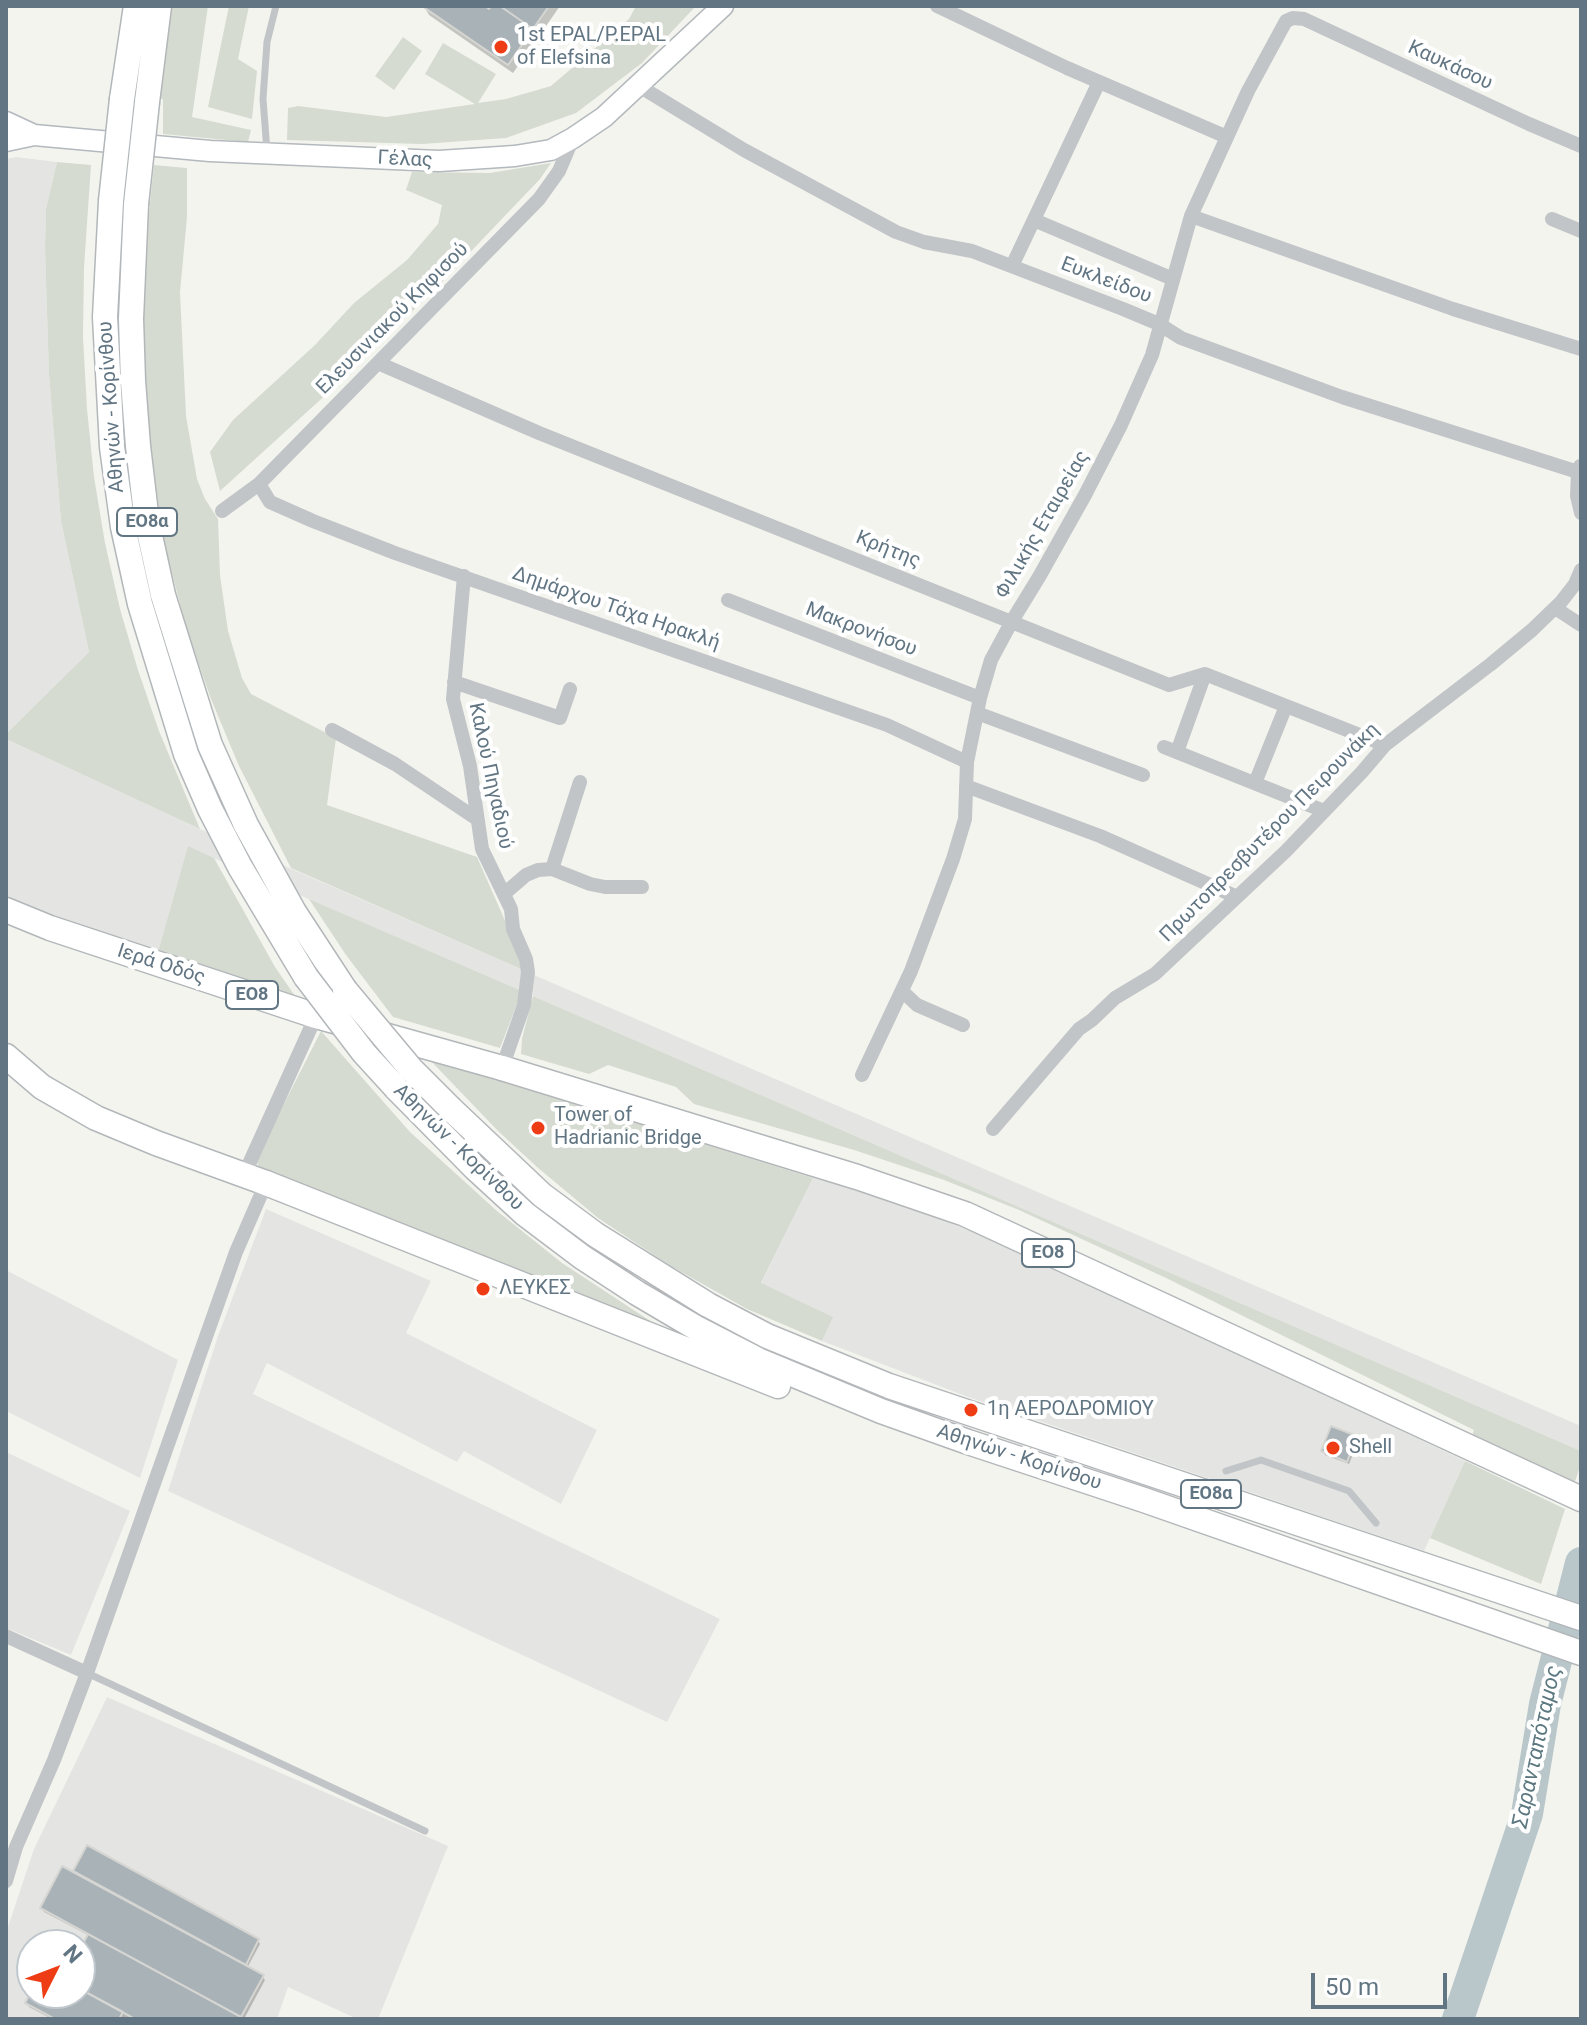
<!DOCTYPE html>
<html>
<head>
<meta charset="utf-8">
<style>
  body { margin:0 }
  #map { position:relative; width:1587px; height:2025px; overflow:hidden; background:#f4f4ef; font-family:Roboto,sans-serif }
  canvas { display:block }
  .frame { position:absolute; inset:0; border:8px solid #617583; pointer-events:none }
  .north { position:absolute; left:16px; top:1929px; width:80px; height:80px; box-sizing:border-box; background:#fff; border:2px solid #c0c8cd; border-radius:50%; rotate:48deg; font-size:22px; font-weight:700; line-height:32px; text-align:center; color:#617583 }
  .north::after { content:''; display:block; margin:auto; width:28px; height:36px; background:#ee3d15; clip-path:polygon(50% 0,100% 100%,50% 72%,0 100%) }
  .scale { position:absolute; left:1311px; top:1973px; width:136px; height:36px; box-sizing:border-box; border:4px solid #617583; border-top:0; padding-left:10px; font-size:24px; line-height:28px; white-space:nowrap; color:#617583; -webkit-text-stroke:6px #fff; paint-order:stroke }
</style>
</head>
<body>
<div id="map">
<canvas width="1587" height="2025"></canvas>
<div class="frame"></div>
<div class="north">N</div>
<div class="scale">50 m</div>
</div>
<script>
const ctx = document.querySelector('canvas').getContext('2d');
ctx.lineJoin = 'round';
function fill(path, color) {
  ctx.fillStyle = color;
  ctx.fill(path, 'evenodd');
}
function toPath(rows) {
  const path = new Path2D();
  for (const r of rows) {
    path.moveTo(r[0], r[1]);
    for (let i = 2; i < r.length; i += 2) path.lineTo(r[i], r[i + 1]);
  }
  return path;
}
function trace(path, color, width, dash) {
  ctx.strokeStyle = color;
  ctx.lineWidth = width;
  ctx.lineCap = dash ? 'butt' : 'round';
  ctx.setLineDash(dash || []);
  ctx.stroke(path);
}
function write(font, color, halo, rows, align = 'center') {
  ctx.font = font + ' Roboto,sans-serif';
  ctx.lineWidth = 8;
  ctx.setLineDash([]);
  ctx.textBaseline = 'middle';
  ctx.strokeStyle = halo;
  ctx.fillStyle = color;
  for (const [text, x, y, turn = 0] of rows) {
    ctx.save();
    ctx.translate(x, y);
    ctx.rotate((+turn || 0) * Math.PI / 180);
    ctx.textAlign = isNaN(turn) ? turn : align;
    if (halo) ctx.strokeText(text, 0, 0);
    ctx.fillText(text, 0, 0);
    ctx.restore();
  }
}
const built = toPath([
  [16,157,57,162,46,209,45,247,49,375,61,521,89,652,6,734,6,159],
  [6,739,200,829,528,972,522,991,188,847,157,955,6,904],
  [534,975,1581,1426,1581,1451,533,996],
  [813,1178,893,1200,1041,1260,1465,1461,1424,1551,968,1397,822,1341,832,1317,761,1284],
  [266,1209,431,1281,406,1333,597,1430,561,1504,464,1451,457,1462,267,1363,253,1394,720,1619,667,1722,168,1491,218,1336],
  [6,1270,178,1360,140,1478,6,1411],
  [6,1452,130,1511,71,1655,6,1628],
  [107,1697,448,1846,378,2019,357,2019,288,1987,277,2019,6,2019,6,1933,34,1849],
  [32,1945,80,1945,80,1993,32,1993]
]);
const green = toPath([
  [165,6,208,6,192,117,251,130,248,142,163,134,163,99,152,99],
  [229,6,249,6,238,59,257,71,252,119,208,107],
  [636,6,696,6,642,63,576,113,506,138,422,144,287,140,288,108,298,106,386,117,475,104,425,74,443,43,496,74,478,103,506,99,551,86,629,19],
  [403,37,422,51,394,90,375,76],
  [57,162,91,165,84,268,83,337,87,409,94,477,105,543,120,609,138,670,159,731,200,829,6,739,6,734,89,652,61,521,49,375,45,247,46,209],
  [551,163,540,179,437,287,330,391,220,491,210,452,233,420,315,345,354,303,407,260,438,224,442,205,406,190,412,172,490,173],
  [154,165,187,168,187,217,180,292,186,416,197,479,205,499,218,519,220,575,228,631,242,678,251,694,336,738,327,805,477,857,517,948,521,969,291,868,239,766,211,699,186,627,166,550,153,477,146,408,142,335,143,269],
  [188,846,214,858,275,967,295,996,157,955],
  [309,899,522,991,500,1048,393,1017,346,955],
  [533,996,1581,1451,1581,1464,1573,1487,1471,1438,1474,1430,1166,1278,1019,1210,944,1180,854,1150,694,1104,676,1087,608,1065,589,1074,521,1054,522,1039],
  [321,1031,410,1132,497,1211,562,1263,658,1326,261,1172,257,1163,259,1153],
  [429,1059,813,1178,761,1283,833,1317,822,1341,747,1309,669,1265,598,1218,537,1167,497,1130],
  [1465,1461,1565,1509,1541,1584,1430,1538]
]);
const shadow = toPath([
  [424,6,486,6,485,8,489,12,494,6,560,6,513,73,429,15],
  [1356,1438,1358,1442,1349,1464,1325,1455,1323,1451],
  [87,1848,258,1940,260,1944,247,1968,262,1976,265,1980,244,2019,52,2019,29,2007,27,2003,32,1993,80,1993,80,1954,90,1936,44,1912,42,1908,74,1874]
]);
const river = toPath([
  [1458,2019,1527,1814,1545,1704,1581,1563]
]);
const building = toPath([
  [422,6,485,6,489,9,491,6,500,6,533,29,508,65,422,6],
  [500,6,549,6,533,29,500,6],
  [1331,1426,1357,1436,1347,1462,1321,1451,1331,1426],
  [87,1845,259,1939,246,1965,73,1871,87,1845],
  [62,1866,264,1975,241,2017,40,1908,62,1866],
  [88,1934,241,2017,240,2019,135,2019,80,1989,80,1950,88,1934],
  [80,1989,123,2012,119,2019,55,2019,25,2003,32,1990,32,1993,80,1993,80,1989]
]);
const service = toPath([
  [267,151,263,99,267,42,276,6],
  [1226,1471,1261,1460,1349,1491,1376,1523],
  [87,1673,425,1831]
]);
const minor = toPath([
  [937,6,1067,68,1227,137],
  [639,86,744,150,896,232,924,242,972,251,1123,309,1159,324,1181,338,1342,397,1578,472],
  [1191,216,1453,309,1581,349],
  [1552,219,1581,231],
  [1034,220,1173,279],
  [1012,266,1099,82],
  [378,363,539,433,1169,685,1205,674,1385,745],
  [1580,466,1578,472,1577,496,1581,513],
  [259,484,270,502,313,521,395,553,887,725,967,762],
  [222,511,259,484,539,199,559,171,573,138],
  [464,576,453,699,470,766,482,849,511,909,513,929,526,959,528,972,524,1005,502,1068],
  [728,600,980,698],
  [1555,608,1581,625],
  [454,682,560,718,570,689],
  [977,713,1143,775],
  [332,730,395,764,477,819],
  [1164,747,1324,811],
  [1177,752,1205,674],
  [1255,783,1286,706],
  [966,786,1100,836,1237,897],
  [552,869,580,782],
  [504,894,526,875,538,870,552,869,590,884,605,887,642,887],
  [902,991,917,1005,963,1025],
  [862,1075,911,971,953,859,965,819,967,762,980,698,991,660,1012,621,1039,577,1085,495,1121,425,1152,355,1191,216,1248,91,1286,21,1293,18,1304,19,1529,124,1581,146],
  [993,1129,1079,1029,1092,1020,1115,998,1155,974,1173,957,1286,851,1362,772,1385,745,1491,664,1532,630,1561,602,1575,584,1581,570],
  [244,1175,316,1016],
  [6,1636,87,1673],
  [6,1881,16,1847,54,1760,87,1673,236,1252,266,1183]
]);
const secondary = toPath([
  [6,122,34,135],
  [6,141,34,135,210,151,439,161,515,156,551,150,573,138,604,117,723,6]
]);
const primary = toPath([
  [6,910,50,928,316,1016,502,1068],
  [6,1056,42,1087,96,1118,156,1143,266,1183]
]);
const trunk = toPath([
  [122,99,136,6],
  [147,102,159,6],
  [111,201,105,317,112,447,123,527,140,604,186,754,210,809,240,867,306,977],
  [136,204,131,319,133,381,138,446,147,522,163,595,210,745,246,825,294,912,345,990],
  [502,1068,857,1177,965,1214,1581,1499],
  [396,1088,476,1169,525,1214,582,1257,637,1293,698,1329,758,1360,881,1411,968,1442,1144,1500,1581,1653],
  [451,1109,542,1195,596,1235,708,1305,767,1336,889,1386,1581,1618],
  [266,1183,778,1386]
]);
const trunkBridge = toPath([
  [111,201,122,99],
  [136,204,147,102],
  [306,977,364,1053,396,1088],
  [345,990,411,1069,451,1109]
]);
const markers = [
  [501,47,8,"#ee3d15"],
  [538,1128,8,"#ee3d15"],
  [483,1289,8,"#ee3d15"],
  [971,1410,8,"#ee3d15"],
  [1333,1448,8,"#ee3d15"]
];
const shields = [
  [147,522,60],
  [252,995,52],
  [1048,1253,52],
  [1211,1494,60]
];
const shieldNames = [
  ["ΕΟ8α",147,522],
  ["ΕΟ8",252,995],
  ["ΕΟ8",1048,1253],
  ["ΕΟ8α",1211,1494]
];
const poiNames = [
  ["1st EPAL/P.EPAL",517,36],
  ["of Elefsina",517,59],
  ["Tower of",554,1116],
  ["Hadrianic Bridge",554,1139],
  ["ΛΕΥΚΕΣ",499,1289],
  ["1η ΑΕΡΟΔΡΟΜΙΟΥ",987,1410],
  ["Shell",1349,1448]
];
const streetNames = [
  ["Καυκάσου",1450,66,25],
  ["Γέλας",405,160,3],
  ["Ευκλείδου",1106,281,21],
  ["Ελευσινιακού Κηφισού",393,319,-45],
  ["Αθηνών - Κορίνθου",112,407,-94],
  ["Φιλικής Εταιρείας",1043,525,-60],
  ["Κρήτης",888,550,22],
  ["Δημάρχου Τάχα Ηρακλή",616,609,19],
  ["Μακρονήσου",861,630,21],
  ["Καλού Πηγαδιού",490,776,78],
  ["Πρωτοπρεσβυτέρου Πειρουνάκη",1270,833,-45],
  ["Ιερά Οδός",161,965,18],
  ["Αθηνών - Κορίνθου",458,1148,44],
  ["Αθηνών - Κορίνθου",1019,1458,18]
];
const waterNames = [
  ["Σαρανταπόταμος",1538,1747,-78]
];
fill(built, '#e4e5e3');
fill(green, '#d5dbd0');
fill(shadow, '#0003');
trace(river, '#b9c7cb', 32);
fill(building, '#a9b2b7');
trace(building, '#d5d5d2', 2);
trace(secondary, '#b3b9bd', 23);
trace(primary, '#b2b7ba', 27);
trace(trunk, '#b3b7ba', 27);
trace(service, '#c1c5c8', 7);
trace(minor, '#c1c5c8', 14);
trace(secondary, '#fff', 20);
trace(primary, '#fff', 24);
trace(trunk, '#fff', 24);
trace(trunkBridge, '#b3b7ba', 27, []);
trace(trunkBridge, '#fff', 24);
for (const [x, y, r, color] of markers) {
  const dot = new Path2D();
  dot.arc(x, y, r, 0, 2 * Math.PI);
  ctx.fillStyle = color;
  ctx.fill(dot);
  trace(dot, '#fff', 3);
}
for (const [x, y, w] of shields) {
  const box = new Path2D();
  box.roundRect(x - w / 2, y - 14, w, 28, 6);
  ctx.fillStyle = '#fff';
  ctx.fill(box);
  trace(box, '#617583', 2);
}
write('bold 18px', '#617583', null, shieldNames);
write('20px', '#617583', '#fff', poiNames, 'left');
write('20px', '#617583', '#fff', streetNames);
write('italic 22px', '#5c7880', '#fff', waterNames);
</script>
</body>
</html>
